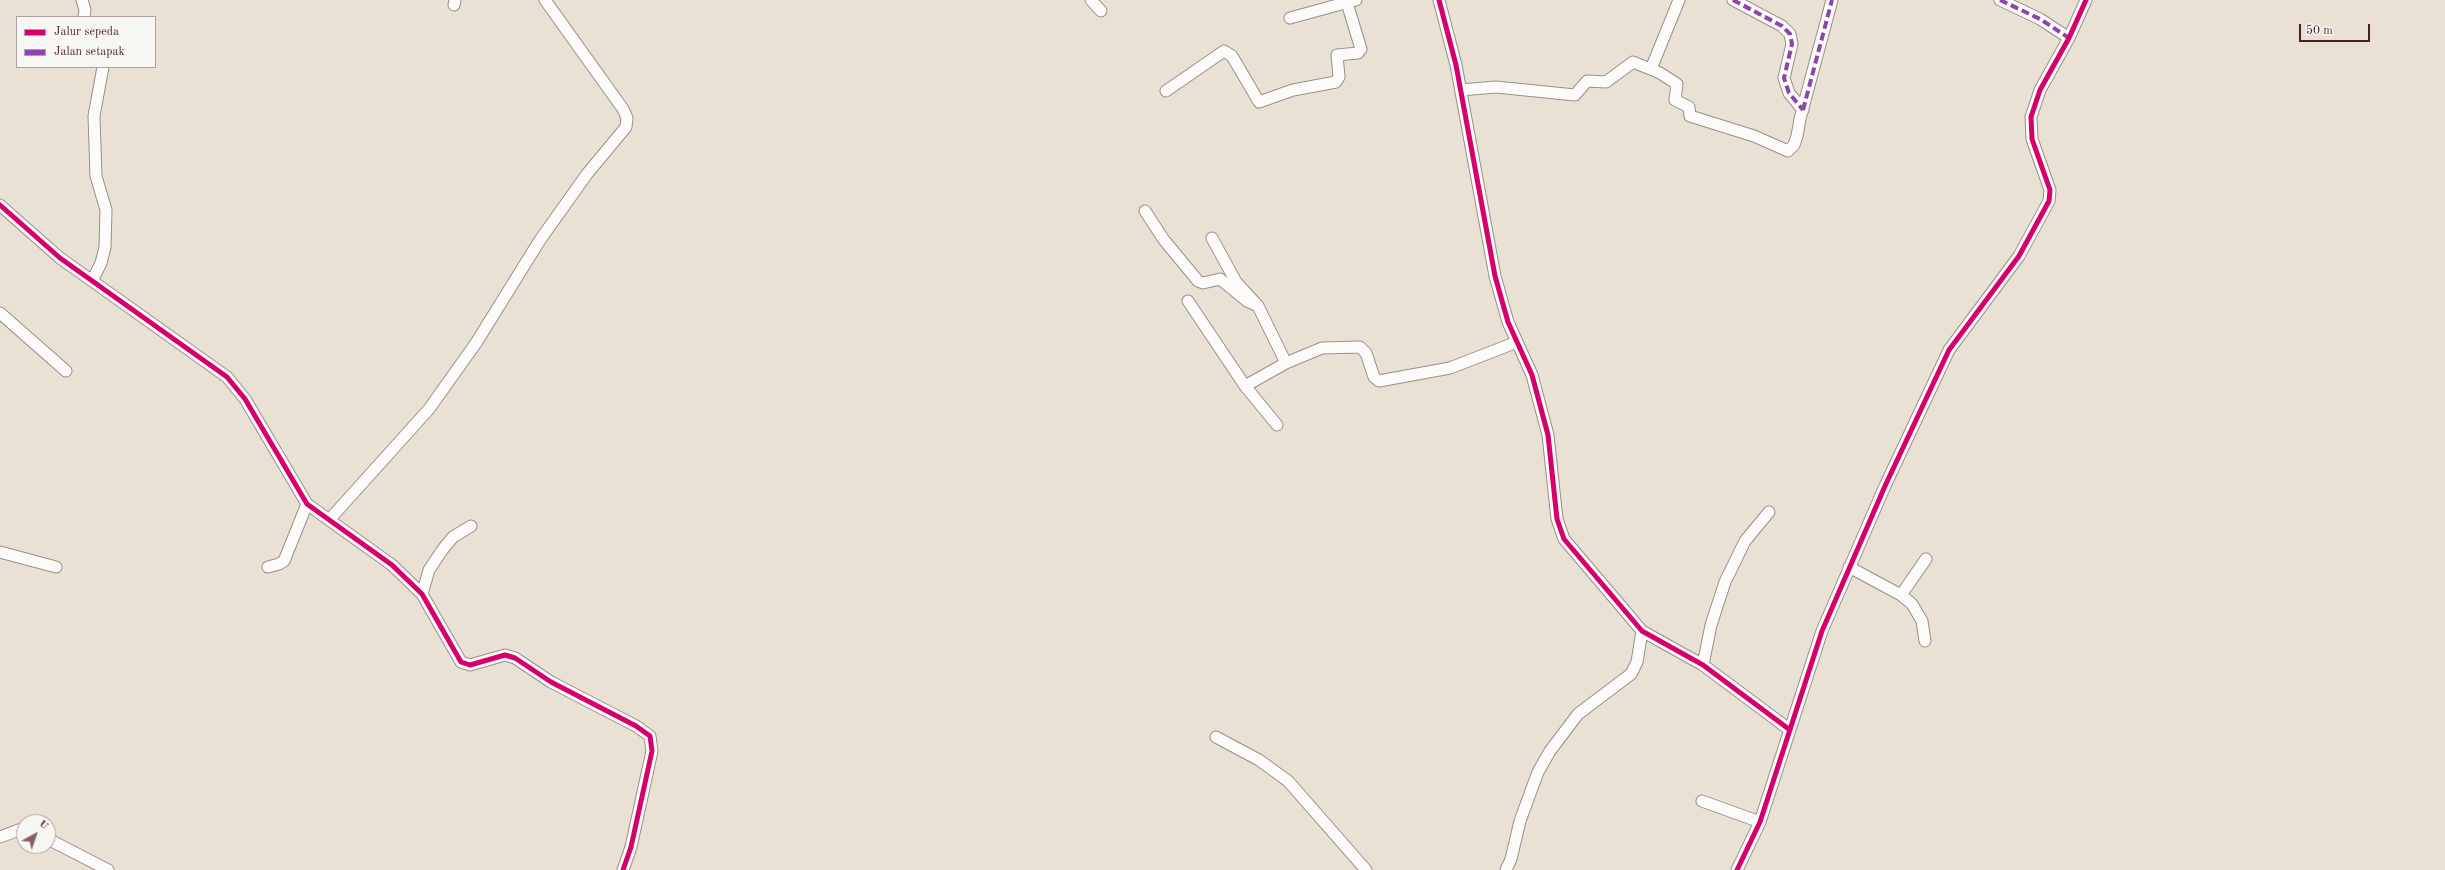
<!DOCTYPE html>
<html>
<head>
<meta charset="utf-8">
<style>
  body { margin:0 }
  #map { position:relative; width:2445px; height:870px; overflow:hidden; background:#e9e2d4; font-family:"Old Standard TT",serif }
  canvas { display:block }
  .legend { position:absolute; left:16px; top:16px; width:140px; height:52px; box-sizing:border-box; background:#f6f6f2; border:1px solid #b1a0a2; margin:0; padding:5px 7px; list-style:none; font-size:12px; color:#4a1f2b }
  .legend li { display:flex; align-items:center; gap:8px; height:20px }
  .legend b { width:20px; border:1px solid #b1a0a2 }
  .north { position:absolute; left:16px; top:814px; width:40px; height:40px; box-sizing:border-box; background:#f6f6f2; border:1px solid #b1a0a2; border-radius:50%; rotate:40deg; font-size:11px; font-weight:700; line-height:16px; text-align:center; color:#4a1f2b }
  .north::after { content:''; display:block; margin:auto; width:14px; height:18px; background:#826366; clip-path:polygon(50% 0,100% 100%,50% 72%,0 100%) }
  .scale { position:absolute; left:2299px; top:24px; width:71px; height:18px; box-sizing:border-box; border:2px solid #4a1f2b; border-top:0; padding-left:5px; font-size:12px; line-height:14px; white-space:nowrap; color:#4a1f2b; -webkit-text-stroke:3px #f6f6f2; paint-order:stroke }
</style>
</head>
<body>
<div id="map">
<canvas width="2445" height="870"></canvas>
<ul class="legend">
<li><b style="height:5px;background:#d6006c"></b>Jalur sepeda</li>
<li><b style="height:5px;background:#8e44ad"></b>Jalan setapak</li>
</ul>
<div class="north">U</div>
<div class="scale">50 m</div>
</div>
<script>
const ctx = document.querySelector('canvas').getContext('2d');
ctx.lineJoin = 'round';
function toPath(rows) {
  const path = new Path2D();
  for (const r of rows) {
    path.moveTo(r[0], r[1]);
    for (let i = 2; i < r.length; i += 2) path.lineTo(r[i], r[i + 1]);
  }
  return path;
}
function trace(path, color, width, dash) {
  ctx.strokeStyle = color;
  ctx.lineWidth = width;
  ctx.lineCap = dash ? 'butt' : 'round';
  ctx.setLineDash(dash || []);
  ctx.stroke(path);
}
const street = toPath([
  [82,0,85,10,84,17],
  [1091,0,1101,11],
  [1439,0,1456,65,1495,276,1508,322,1532,375,1548,435,1557,519,1564,539,1642,631,1703,665,1790,730],
  [1733,0,1782,26,1790,34,1792,44,1784,78,1789,93,1803,110],
  [2000,0,2040,19,2069,38],
  [454,5,455,0],
  [1290,18,1356,0],
  [1651,69,1679,0],
  [1461,90,1496,87,1575,95,1587,81,1606,82,1633,62,1660,73,1677,84,1675,100,1689,107,1690,116,1754,136,1788,151,1794,145,1797,136,1800,119,1832,0],
  [1166,91,1224,51,1232,56,1259,102,1293,90,1336,82,1339,77,1337,55,1358,53,1361,49,1347,3],
  [0,205,60,258,227,377,245,399,307,504,392,565,422,594,461,662,470,665,505,655,515,658,551,682,636,726,650,736,652,751,631,847,623,870],
  [1145,211,1164,240,1198,281,1203,283,1220,279,1247,301,1258,306],
  [1212,238,1236,282,1258,306,1286,363],
  [92,281,101,263,105,247,106,210,96,176,94,116,103,67],
  [1188,301,1245,386,1277,425],
  [0,313,66,371],
  [1245,386,1286,363,1322,348,1360,347,1366,353,1374,377,1379,381,1450,368,1517,342],
  [330,519,429,409,476,343,540,240,587,174,626,127,627,118,623,109,545,0],
  [0,552,56,567],
  [268,567,279,564,284,561,307,504],
  [1849,567,1901,595,1912,604,1922,621,1925,641],
  [422,594,429,570,443,549,453,537,471,526],
  [1901,595,1926,559],
  [1703,665,1711,625,1725,582,1745,541,1769,512],
  [1216,737,1259,760,1288,781,1366,870],
  [1702,801,1760,822],
  [0,837,24,828],
  [48,839,108,870],
  [1506,870,1511,859,1520,821,1538,772,1550,751,1578,714,1631,674,1637,662,1642,631],
  [1737,870,1760,822,1822,631,1885,486,1949,350,2019,256,2049,201,2050,190,2032,139,2031,117,2040,90,2069,38,2086,0]
]);
const quiet = toPath([
  [1733,0,1782,26,1790,34,1792,44,1784,78,1789,93,1803,110],
  [2000,0,2040,19,2069,38],
  [1803,110,1832,0]
]);
const cycleway = toPath([
  [1439,0,1456,65,1495,276,1508,322,1532,375,1548,435,1557,519,1564,539,1642,631,1703,665,1790,730],
  [0,205,60,258,227,377,245,399,307,504,392,565,422,594,461,662,470,665,505,655,515,658,551,682,636,726,650,736,652,751,631,847,623,870],
  [1737,870,1760,822,1822,631,1885,486,1949,350,2019,256,2049,201,2050,190,2032,139,2031,117,2040,90,2069,38,2086,0]
]);
trace(street, '#998e89', 13);
trace(street, '#fcfbf9', 11);
trace(quiet, '#8e44ad', 4, [8, 4]);
trace(cycleway, '#d6006c', 5);
</script>
</body>
</html>
